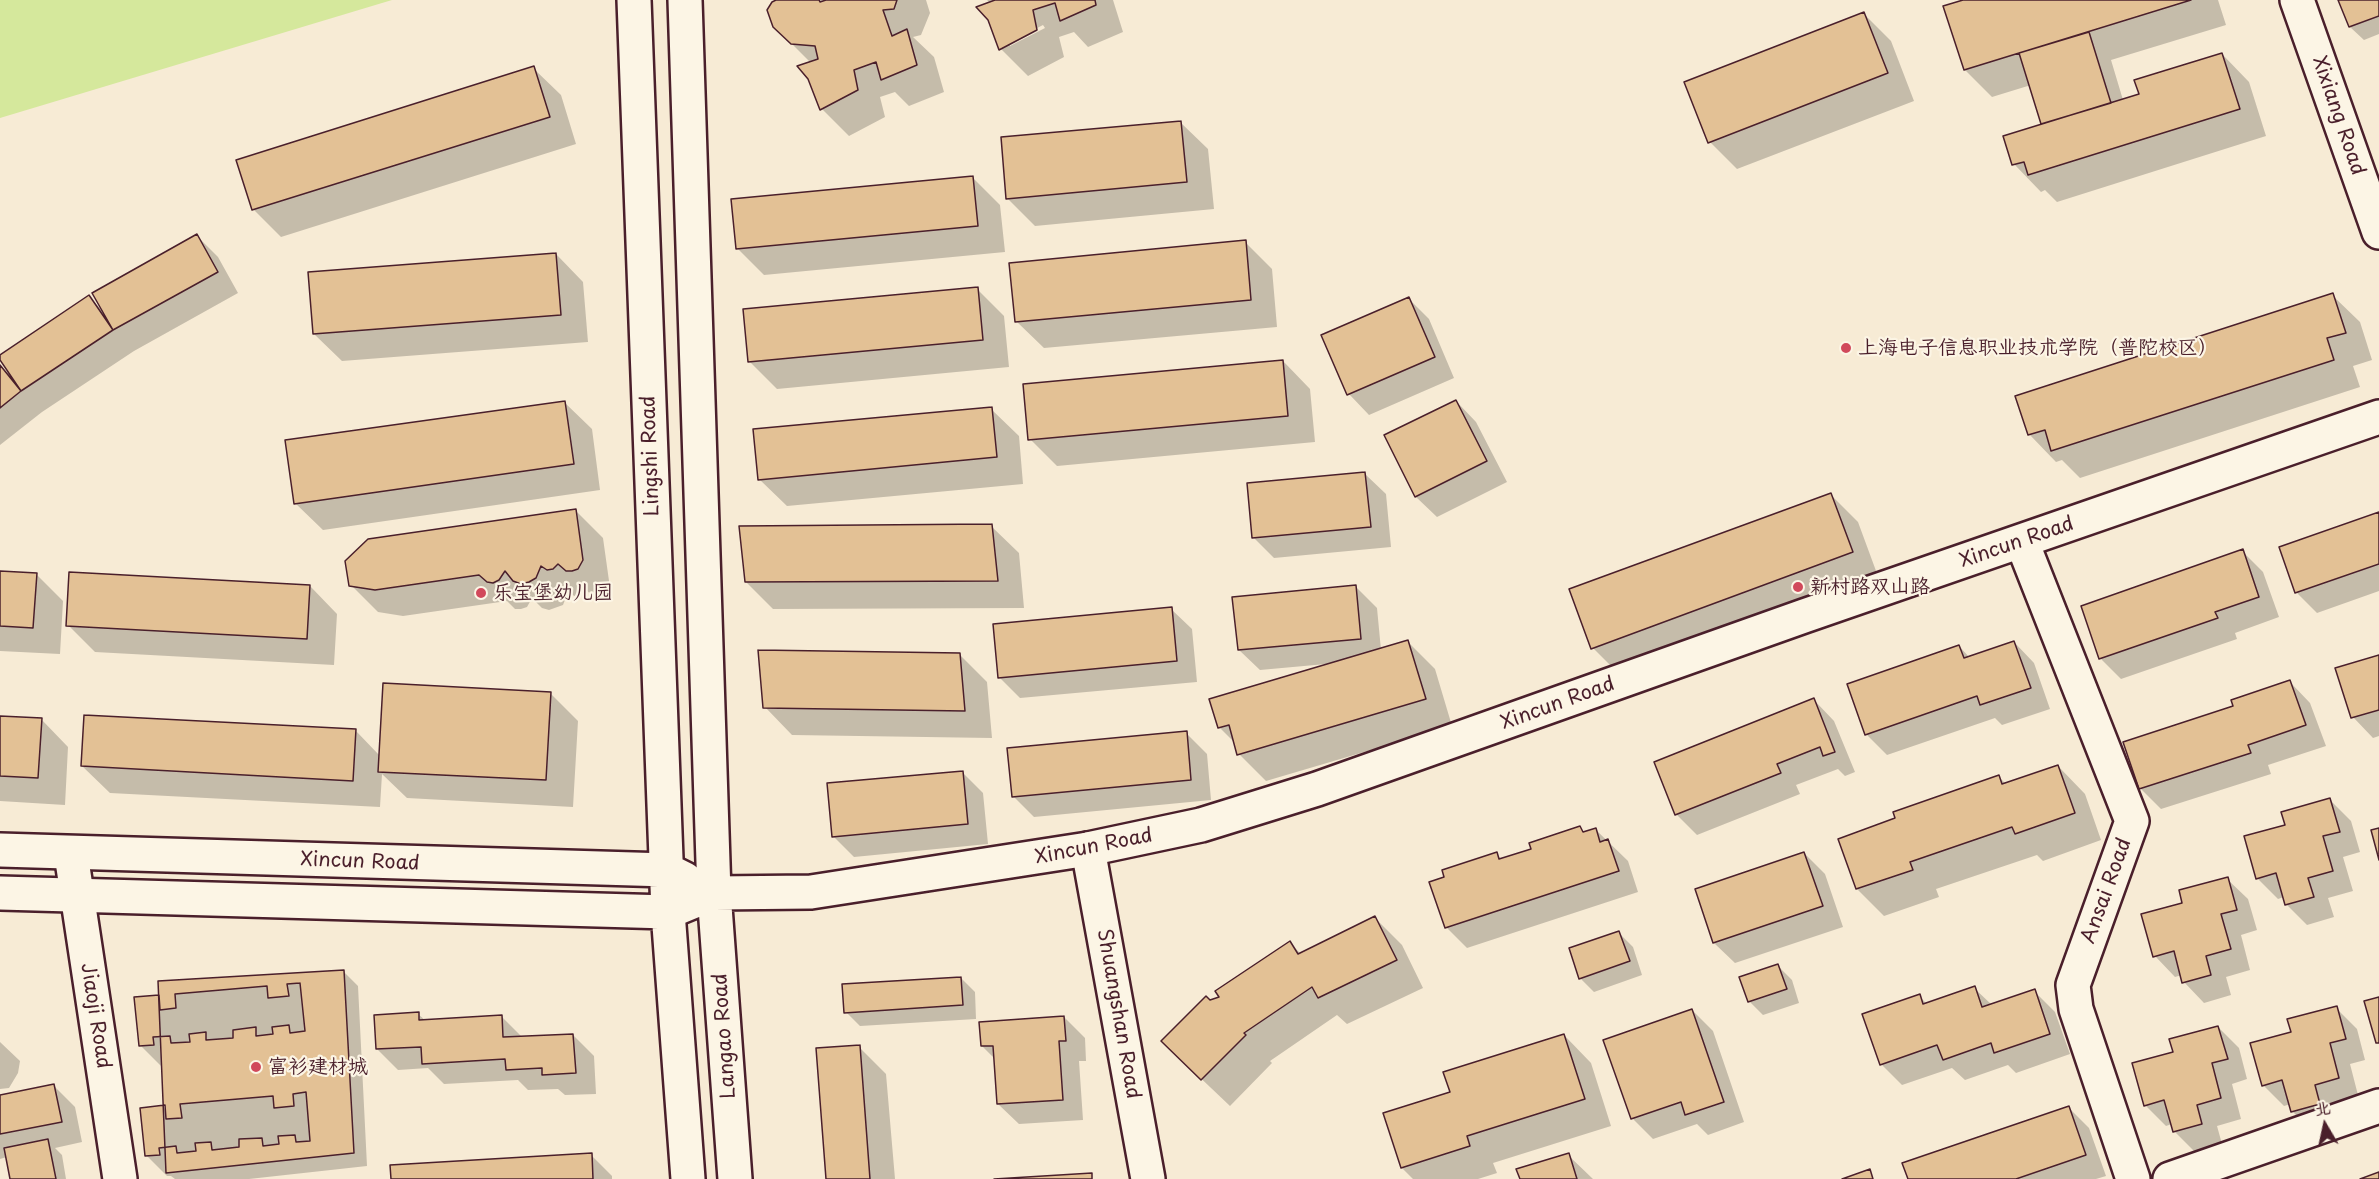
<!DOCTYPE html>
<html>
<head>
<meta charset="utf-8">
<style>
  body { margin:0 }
  #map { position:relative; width:2379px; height:1179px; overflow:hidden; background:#f7ebd5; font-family:"Playpen Sans","LXGW WenKai TC",sans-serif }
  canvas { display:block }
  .north { position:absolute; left:2295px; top:1095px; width:60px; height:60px; -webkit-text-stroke:4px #fcf5e5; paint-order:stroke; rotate:351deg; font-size:16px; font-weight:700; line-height:24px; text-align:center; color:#4a1f2b }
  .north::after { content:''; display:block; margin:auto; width:21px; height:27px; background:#4a1f2b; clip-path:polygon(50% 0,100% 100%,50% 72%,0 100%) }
</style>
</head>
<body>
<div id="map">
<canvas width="2379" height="1179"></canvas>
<div class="north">北</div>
</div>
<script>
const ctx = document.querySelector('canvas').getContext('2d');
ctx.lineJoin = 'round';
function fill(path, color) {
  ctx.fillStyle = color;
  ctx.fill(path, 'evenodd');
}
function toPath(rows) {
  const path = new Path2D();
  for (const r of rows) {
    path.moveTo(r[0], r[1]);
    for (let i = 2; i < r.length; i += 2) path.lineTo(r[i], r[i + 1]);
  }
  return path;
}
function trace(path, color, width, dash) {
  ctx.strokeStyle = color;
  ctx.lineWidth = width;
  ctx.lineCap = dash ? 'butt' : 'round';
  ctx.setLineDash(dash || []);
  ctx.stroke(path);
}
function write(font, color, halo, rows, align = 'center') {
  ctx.font = font + ' "Playpen Sans","LXGW WenKai TC",sans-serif';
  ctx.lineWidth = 4.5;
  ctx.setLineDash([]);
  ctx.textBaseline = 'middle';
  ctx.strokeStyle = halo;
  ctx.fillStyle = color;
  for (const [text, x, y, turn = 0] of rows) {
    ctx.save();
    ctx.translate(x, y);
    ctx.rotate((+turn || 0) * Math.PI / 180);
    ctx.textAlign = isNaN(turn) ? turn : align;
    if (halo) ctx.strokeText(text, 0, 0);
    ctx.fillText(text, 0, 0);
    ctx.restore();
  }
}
const green = toPath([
  [0,0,392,0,0,118]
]);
const shadow = toPath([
  [780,0,926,0,930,13,921,35,913,37,934,57,944,92,909,106,895,92,880,97,885,117,849,136,822,109,811,63,774,26],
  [987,0,1113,0,1123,32,1088,47,1074,32,1059,37,1064,57,1028,76,1001,49,990,3],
  [1043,25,1045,28,1010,46,1010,42],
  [1968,0,2218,0,2226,25,2111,60,2123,100,2141,95,2222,54,2249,82,2266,136,2057,202,2045,190,2041,192,2014,164,2043,125,2031,85,1992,97,1965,70],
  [2340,0,2379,0,2379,34,2364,40,2350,27],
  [1864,14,1891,41,1914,101,1737,169,1710,142],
  [533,68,561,95,576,144,281,237,253,209],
  [1180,122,1208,149,1214,209,1035,226,1008,199],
  [973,178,1000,205,1005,252,764,275,737,248],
  [197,236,218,257,238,293,134,351,42,412,0,445,0,366,12,376,0,356,89,297,102,310],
  [1245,242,1272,269,1277,327,1044,348,1016,321],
  [556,254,583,282,588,342,342,361,314,334],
  [977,289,1004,316,1009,367,777,389,749,361],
  [2332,295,2360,322,2372,360,2353,366,2360,387,2080,478,2062,460,2056,462,2029,434],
  [1408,298,1429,319,1454,378,1369,415,1349,394],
  [1283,361,1310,389,1315,442,1057,466,1030,439],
  [1456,401,1476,422,1507,482,1437,517,1416,497,1386,436],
  [564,402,592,429,600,490,323,530,295,503],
  [991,409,1019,436,1023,484,787,506,759,479],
  [1365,474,1386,494,1391,547,1274,558,1253,537],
  [1831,495,1858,522,1879,579,1620,675,1593,648],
  [576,511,603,538,610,588,605,596,600,598,594,597,586,590,580,596,576,597,568,592,563,605,549,610,542,608,532,598,527,607,521,609,515,609,507,601,403,616,378,612,351,585],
  [2379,513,2379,591,2317,613,2296,592],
  [991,526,1019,553,1024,608,773,609,746,582],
  [2242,551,2263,572,2279,617,2235,633,2237,639,2121,679,2100,658],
  [0,572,36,574,63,601,60,654,0,651],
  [310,586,337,614,334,665,95,652,68,625],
  [1356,587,1377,608,1381,650,1408,642,1435,669,1452,726,1266,781,1239,754,1236,744,1219,727,1326,664,1260,670,1239,650],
  [1171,609,1192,629,1197,682,1020,698,999,677],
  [2014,642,2034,663,2050,709,2002,725,1995,718,1887,755,1866,734,1959,646,1970,658],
  [960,655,987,682,992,738,792,735,765,707],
  [2379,656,2379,736,2373,738,2353,717],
  [2290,682,2310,703,2326,746,2268,765,2271,774,2161,809,2140,788,2235,707],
  [551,694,578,721,573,807,407,798,382,774,380,807,110,793,82,766,356,731,380,756],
  [1814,700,1834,721,1855,772,1845,776,1838,769,1796,785,1800,794,1697,835,1676,814],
  [0,717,41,719,68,747,65,805,0,801],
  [1186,733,1207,754,1211,800,1034,817,1013,796],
  [2058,766,2085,794,2101,840,2043,861,2037,855,1936,889,1939,897,1884,916,1857,889,1897,819,1999,777,2006,784],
  [962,772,983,793,988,844,854,857,833,836],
  [2330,800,2351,821,2360,852,2343,857,2353,891,2328,898,2334,917,2307,925,2286,904,2284,897,2278,899,2257,878,2287,826],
  [1580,828,1585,833,1595,829,1628,861,1638,892,1467,948,1446,927,1446,878,1497,854,1502,860,1533,850],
  [1804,853,1825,874,1843,927,1735,963,1714,943,1696,890],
  [2227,879,2248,899,2257,930,2241,935,2250,970,2226,977,2231,995,2204,1003,2184,982,2182,975,2175,977,2155,956,2184,904],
  [1375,918,1402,945,1423,988,1347,1024,1337,1015,1270,1061,1272,1063,1230,1106,1190,1068,1210,1002,1221,997,1290,943,1301,954],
  [1619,933,1633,947,1642,975,1594,992,1580,978],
  [1778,966,1792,980,1799,1003,1763,1015,1749,1001],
  [344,972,358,986,367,1166,249,1179,175,1179,171,1176,167,1176,146,1155,165,1107,163,1066,161,1066,140,1045,136,999],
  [961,978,975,992,976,1019,860,1026,846,1012],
  [1974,988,1992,1005,2034,991,2055,1012,2070,1054,2016,1073,2008,1065,1965,1080,1952,1068,1902,1085,1881,1064,1919,996,1927,1004],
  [2336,1008,2357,1029,2365,1060,2350,1064,2359,1099,2313,1132,2292,1111,2291,1104,2284,1106,2263,1085,2293,1033],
  [1692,1010,1713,1031,1744,1122,1708,1135,1697,1124,1653,1139,1632,1118],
  [418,1014,426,1021,502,1017,523,1038,573,1035,594,1056,596,1094,565,1095,558,1089,528,1090,518,1080,444,1084,428,1068,398,1070,377,1049],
  [1064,1017,1085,1038,1086,1061,1079,1061,1083,1120,1019,1124,998,1104,995,1059,982,1046],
  [2218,1027,2239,1048,2247,1079,2232,1084,2241,1119,2217,1126,2222,1144,2195,1152,2174,1131,2172,1124,2166,1126,2145,1105,2175,1053],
  [1564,1035,1591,1063,1611,1126,1493,1163,1497,1173,1478,1179,1413,1179,1402,1168,1452,1093],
  [0,1042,20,1061,18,1073,9,1088,0,1089],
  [859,1047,886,1074,895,1179,828,1179],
  [54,1086,75,1107,82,1142,55,1148,62,1155,66,1179,12,1179,7,1157,0,1159,0,1097],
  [2069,1108,2089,1128,2106,1176,2096,1179,1909,1179],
  [591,1155,612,1176,612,1179,392,1179],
  [1568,1155,1593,1179,1521,1179]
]);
const building = toPath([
  [776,0,819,0,820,2,826,0,897,0,894,9,883,10,892,36,907,29,917,65,881,80,876,62,854,70,858,90,820,110,808,79,797,66,818,59,815,46,791,44,773,27,767,10,772,2,776,0],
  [995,0,1095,0,1096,5,1060,21,1055,3,1033,10,1037,30,999,50,988,20,976,7,995,0],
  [1963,0,2191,0,1964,70,1943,6,1963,0],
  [2338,0,2379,0,2379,16,2349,27,2338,0],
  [1864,12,1888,73,1708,143,1684,82,1864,12],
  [2089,32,2111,103,2041,124,2019,53,2089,32],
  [2222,53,2240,109,2028,175,2024,162,2012,165,2003,136,2139,94,2134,80,2222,53],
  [534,66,550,117,252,210,236,160,534,66],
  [1181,121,1187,182,1006,199,1001,137,1181,121],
  [973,176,978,226,736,249,731,199,973,176],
  [197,234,218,272,113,330,92,293,197,234],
  [1246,240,1251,300,1015,322,1009,263,1246,240],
  [556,253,561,315,313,334,308,272,556,253],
  [978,287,983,340,748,362,743,309,978,287],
  [2333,293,2346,333,2327,338,2334,360,2051,451,2045,430,2028,435,2015,396,2333,293],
  [89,295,113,330,21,391,0,360,0,355,89,295],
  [1409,297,1435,357,1347,395,1321,335,1409,297],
  [1283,360,1288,416,1028,440,1023,384,1283,360],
  [0,365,21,391,0,408,0,365],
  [1456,400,1487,461,1415,497,1384,435,1456,400],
  [565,401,574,464,294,504,285,440,565,401],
  [992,407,997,457,758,480,753,429,992,407],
  [1365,472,1371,527,1252,538,1247,483,1365,472],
  [1831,493,1853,552,1591,649,1569,589,1831,493],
  [576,509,583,560,578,569,572,571,566,571,558,564,553,569,547,570,541,566,536,578,529,582,521,584,513,581,505,571,499,580,493,583,487,582,479,575,375,590,349,586,345,561,368,539,576,509],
  [2379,512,2379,564,2295,593,2279,547,2379,512],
  [992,524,998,581,745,582,739,526,992,524],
  [2243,549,2259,597,2215,612,2218,618,2099,659,2081,606,2243,549],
  [0,571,37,573,33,628,0,626,0,571],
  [69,572,310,585,307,639,66,626,69,572],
  [1356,585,1361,639,1238,650,1232,597,1356,585],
  [1172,607,1177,661,998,678,993,624,1172,607],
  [1408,640,1426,699,1237,755,1229,725,1218,728,1209,699,1408,640],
  [2014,641,2031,688,1980,705,1977,696,1865,735,1847,684,1959,645,1964,658,2014,641],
  [758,650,960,653,965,711,763,708,758,650],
  [2379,655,2379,710,2351,718,2335,668,2379,655],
  [2290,680,2306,725,2248,745,2251,753,2139,789,2123,742,2233,706,2231,700,2290,680],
  [383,683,551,692,546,780,378,772,383,683],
  [1814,698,1835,752,1823,756,1820,747,1777,764,1781,773,1675,815,1654,762,1814,698],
  [84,715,356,729,353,781,81,766,84,715],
  [0,716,42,718,38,778,0,776,0,716],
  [1187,731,1191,780,1012,797,1007,748,1187,731],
  [2058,765,2075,813,2015,834,2012,827,1910,862,1913,870,1856,889,1838,839,1895,818,1893,812,1999,775,2002,784,2058,765],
  [963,771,968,824,832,837,827,783,963,771],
  [2330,798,2340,832,2323,836,2333,871,2308,878,2314,897,2285,905,2276,873,2256,879,2244,836,2285,825,2281,812,2330,798],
  [1580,826,1583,832,1596,828,1600,842,1608,839,1619,871,1445,928,1429,882,1444,877,1442,870,1497,852,1499,859,1531,849,1529,843,1580,826],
  [2379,828,2379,860,2371,830,2379,828],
  [1804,852,1823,906,1713,943,1695,889,1804,852],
  [2228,877,2237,910,2221,914,2231,949,2206,956,2211,975,2182,983,2174,951,2153,957,2141,914,2182,903,2179,890,2228,877],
  [1375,916,1397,960,1318,998,1312,987,1244,1033,1246,1035,1201,1080,1161,1041,1206,996,1210,1000,1219,997,1215,991,1290,941,1298,954,1375,916],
  [1619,931,1630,961,1579,979,1569,948,1619,931],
  [1778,964,1787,989,1748,1002,1739,977,1778,964],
  [344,970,354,1153,166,1173,158,981,344,970],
  [961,977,963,1005,844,1013,842,984,961,977],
  [300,983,305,1031,290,1033,289,1025,272,1027,273,1034,256,1036,256,1027,233,1030,233,1038,206,1040,206,1032,189,1034,190,1042,171,1043,170,1036,153,1037,154,1045,139,1046,134,997,159,995,160,1010,176,1008,175,994,267,986,268,998,289,996,287,984,300,983],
  [1975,986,1982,1007,2035,989,2050,1034,1994,1053,1991,1043,1943,1060,1937,1045,1880,1065,1862,1014,1920,994,1923,1004,1975,986],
  [2379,997,2379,1043,2376,1043,2364,1001,2379,997],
  [2337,1006,2346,1039,2330,1043,2339,1078,2315,1085,2320,1104,2291,1112,2282,1080,2262,1086,2250,1043,2291,1032,2287,1019,2337,1006],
  [1692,1009,1724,1102,1685,1115,1681,1102,1631,1119,1603,1040,1692,1009],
  [419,1012,419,1020,502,1015,503,1037,573,1034,576,1073,542,1075,542,1068,506,1070,505,1059,422,1064,421,1047,376,1049,374,1015,419,1012],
  [1064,1016,1066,1041,1059,1041,1063,1100,997,1104,993,1046,981,1046,979,1022,1064,1016],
  [2218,1026,2228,1059,2212,1063,2221,1098,2197,1105,2202,1124,2173,1132,2164,1100,2144,1106,2132,1063,2173,1052,2169,1039,2218,1026],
  [1564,1034,1585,1099,1467,1136,1470,1146,1401,1168,1383,1113,1450,1092,1443,1072,1564,1034],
  [860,1045,870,1179,826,1179,816,1048,860,1045],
  [54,1084,62,1122,0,1134,0,1095,54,1084],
  [306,1092,310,1141,296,1142,295,1135,278,1136,279,1144,263,1146,262,1138,239,1139,239,1147,212,1150,211,1142,195,1143,196,1151,177,1153,176,1146,159,1148,160,1155,145,1156,140,1108,165,1105,166,1119,182,1118,180,1104,273,1096,274,1108,294,1106,293,1094,306,1092],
  [2069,1106,2086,1155,2016,1179,1908,1179,1902,1163,2069,1106],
  [48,1139,56,1179,10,1179,4,1148,48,1139],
  [592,1153,593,1179,391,1179,390,1165,592,1153],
  [1569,1153,1577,1179,1520,1179,1516,1169,1569,1153],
  [1870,1169,1873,1179,1842,1179,1870,1169],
  [2379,1172,2379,1179,2360,1179,2379,1172],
  [1092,1173,1092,1179,994,1179,1092,1173]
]);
const minor = toPath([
  [2022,542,2132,821,2073,985,2076,1009,2133,1179],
  [2170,1179,2379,1106]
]);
const tertiary = toPath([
  [2297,0,2379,232],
  [1088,849,1148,1179],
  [71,854,120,1179]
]);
const secondary = toPath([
  [634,0,668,912,688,1179],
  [685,0,714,893,735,1179],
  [0,850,667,870,685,879],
  [0,893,668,912,714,893,811,892,1088,849,1201,825,1317,789,1804,616,2379,417]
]);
const markers = [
  [1846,348,6,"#d1495b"],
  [1798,587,6,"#d1495b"],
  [481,593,6,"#d1495b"],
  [256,1067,6,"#d1495b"]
];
const streetNames = [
  ["Xixiang Road",2338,116,71],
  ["Lingshi Road",651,456,-92],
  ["Xincun Road",2017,543,-19],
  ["Xincun Road",1558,704,-20],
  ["Xincun Road",1094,847,-11],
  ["Xincun Road",360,862,2],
  ["Ansai Road",2107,891,-70],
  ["Shuangshan Road",1118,1014,80],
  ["Jiaoji Road",95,1016,81],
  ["Langao Road",725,1036,-94]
];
const poiNames = [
  ["上海电子信息职业技术学院（普陀校区）",1858,348],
  ["新村路双山路",1810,587],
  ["乐宝堡幼儿园",493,593],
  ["富衫建材城",268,1067]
];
fill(green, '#d5e89c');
fill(shadow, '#0003');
fill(building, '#e3c195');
trace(building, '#4a1f2b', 1.5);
trace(minor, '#4a1f2b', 38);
trace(tertiary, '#4a1f2b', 38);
trace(secondary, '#4a1f2b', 38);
trace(minor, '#fcf5e5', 33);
trace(tertiary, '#fcf5e5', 33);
trace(secondary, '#fcf5e5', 33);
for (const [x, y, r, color] of markers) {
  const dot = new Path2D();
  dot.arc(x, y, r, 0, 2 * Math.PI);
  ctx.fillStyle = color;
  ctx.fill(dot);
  trace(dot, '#fcf5e5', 2);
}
write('20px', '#4a1f2b', '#fcf5e5', streetNames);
write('20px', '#4a1f2b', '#fcf5e5', poiNames, 'left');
</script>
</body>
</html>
